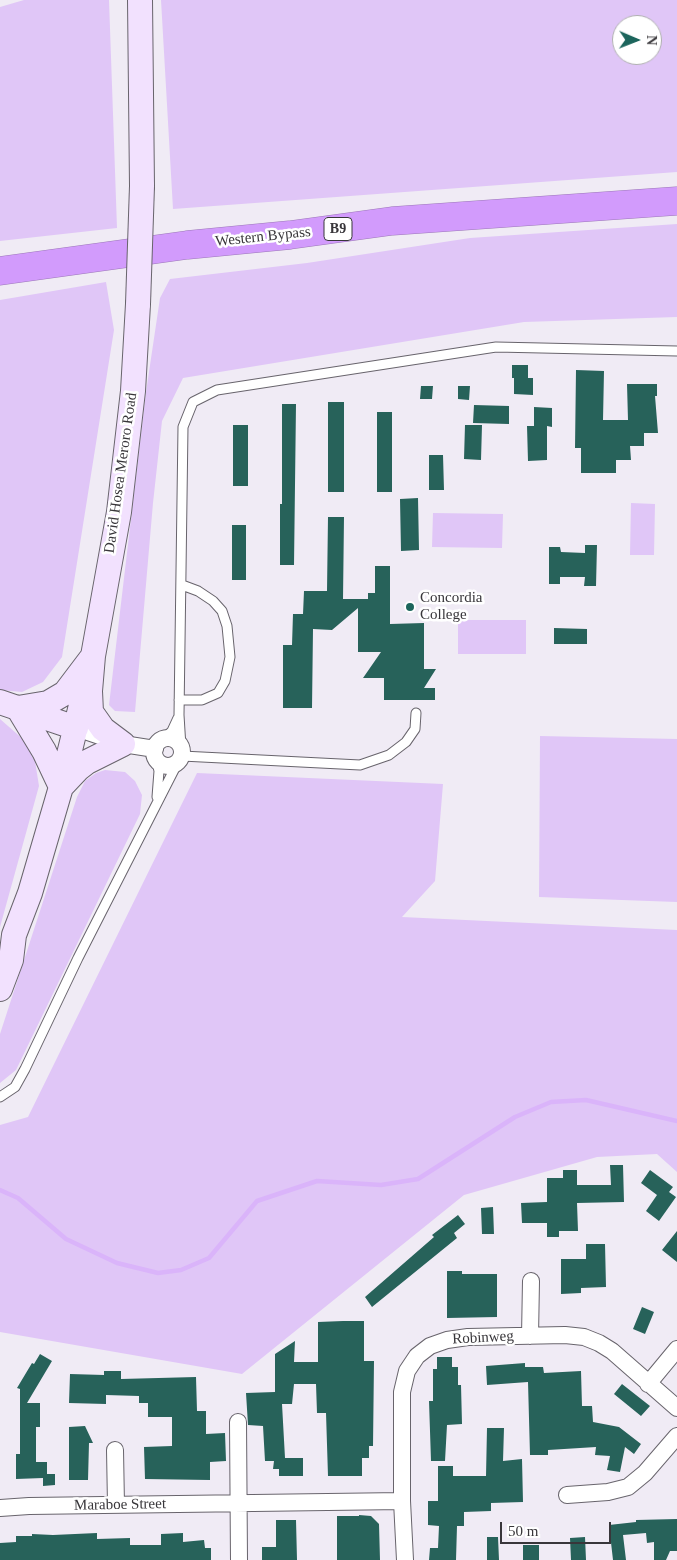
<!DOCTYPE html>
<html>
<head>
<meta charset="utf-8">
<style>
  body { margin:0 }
  #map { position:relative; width:677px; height:1560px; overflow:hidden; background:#f0ebf5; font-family:"Times New Roman",serif }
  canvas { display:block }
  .north { position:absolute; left:612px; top:15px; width:50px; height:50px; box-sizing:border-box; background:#fff; border:1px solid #afafb0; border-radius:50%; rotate:91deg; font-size:14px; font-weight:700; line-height:20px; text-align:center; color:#38363a }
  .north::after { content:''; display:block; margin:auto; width:18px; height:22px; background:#1c655c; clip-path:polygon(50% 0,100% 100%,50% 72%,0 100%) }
  .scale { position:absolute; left:500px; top:1522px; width:111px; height:22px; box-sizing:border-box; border:2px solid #38363a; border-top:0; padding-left:6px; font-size:15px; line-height:18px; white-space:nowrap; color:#38363a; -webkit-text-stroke:4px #fff; paint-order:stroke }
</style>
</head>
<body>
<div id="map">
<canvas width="677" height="1560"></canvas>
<div class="north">N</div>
<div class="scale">50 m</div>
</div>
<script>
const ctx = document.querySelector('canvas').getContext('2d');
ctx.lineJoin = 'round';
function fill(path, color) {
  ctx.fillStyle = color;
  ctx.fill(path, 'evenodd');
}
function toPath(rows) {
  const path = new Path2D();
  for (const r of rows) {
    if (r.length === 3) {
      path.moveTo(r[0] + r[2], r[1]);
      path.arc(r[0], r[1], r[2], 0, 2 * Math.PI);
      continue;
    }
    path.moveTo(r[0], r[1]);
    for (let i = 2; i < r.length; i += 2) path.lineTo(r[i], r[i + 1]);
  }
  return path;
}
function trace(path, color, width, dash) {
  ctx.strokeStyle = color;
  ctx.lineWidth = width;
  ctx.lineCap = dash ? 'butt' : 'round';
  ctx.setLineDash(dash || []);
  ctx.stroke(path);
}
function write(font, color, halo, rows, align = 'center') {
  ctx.font = font + ' "Times New Roman",serif';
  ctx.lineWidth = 5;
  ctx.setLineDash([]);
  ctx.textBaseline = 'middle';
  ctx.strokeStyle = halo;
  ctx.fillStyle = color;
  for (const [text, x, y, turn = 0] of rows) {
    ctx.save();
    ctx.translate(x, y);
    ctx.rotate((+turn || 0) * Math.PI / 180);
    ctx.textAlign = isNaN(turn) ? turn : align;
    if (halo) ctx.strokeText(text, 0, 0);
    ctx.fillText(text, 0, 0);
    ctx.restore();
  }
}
const green = toPath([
  [24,0,109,0,117,228,0,241,0,7],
  [161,0,677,0,677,172,173,209],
  [622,25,652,25,652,55,622,55],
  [677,224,677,317,524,322,183,378,162,421,153,503,135,712,115,711,109,705,146,392,160,298,170,279,307,263,470,238],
  [106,282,114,330,62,657,43,682,22,692,0,690,0,300],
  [631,503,655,504,654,555,630,555],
  [433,513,503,514,502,548,432,547],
  [458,620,526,620,526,654,458,654],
  [0,719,24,740,35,761,39,786,0,927],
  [540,736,677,739,677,902,539,897],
  [105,770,125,772,135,781,142,795,140,814,16,1070,0,1083,0,1034,77,797,85,781,96,773],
  [197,773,443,784,435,881,402,917,677,930,677,1172,657,1154,597,1157,464,1195,242,1374,0,1332,0,1125,28,1117]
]);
const stream = toPath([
  [0,1190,18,1198,66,1239,117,1263,158,1273,181,1270,209,1258,257,1201,317,1181,381,1185,418,1179,515,1117,551,1102,586,1100,677,1121]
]);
const building = toPath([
  [512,365,528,365,528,378,533,378,533,395,514,394,514,378,512,378],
  [576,370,604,371,603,420,628,420,627,384,657,384,657,396,655,396,658,433,644,433,644,446,630,446,631,460,616,460,616,473,581,473,581,448,575,448],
  [421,386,433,386,432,399,420,399],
  [458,386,470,386,469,400,458,399],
  [328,402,344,402,344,492,328,492],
  [282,404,296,404,294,565,280,565,280,504,282,504],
  [474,405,509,406,509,424,473,423],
  [534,407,552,408,552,427,547,426,547,460,528,461,527,426,534,426],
  [377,412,392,412,392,492,377,492],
  [233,425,248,425,248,486,233,486],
  [465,425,482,425,481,460,464,459],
  [429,455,443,455,444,490,429,490],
  [418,498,419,550,401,551,400,499],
  [328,517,344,517,343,599,368,599,368,593,375,593,375,566,390,566,390,624,424,623,424,669,436,669,424,688,435,688,435,700,384,700,384,678,363,678,381,652,358,652,358,608,332,630,313,629,312,708,283,708,283,645,292,645,293,614,303,614,304,591,327,591],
  [232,525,246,525,246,580,232,580],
  [585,545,597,545,596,586,584,586,585,577,560,577,560,584,549,584,549,547,560,547,561,552,585,553],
  [554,628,587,629,587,644,554,644],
  [610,1165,623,1165,624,1202,577,1203,578,1231,559,1231,559,1237,547,1237,547,1223,522,1223,521,1203,547,1202,547,1178,563,1178,563,1170,577,1170,577,1185,611,1185],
  [650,1170,673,1187,669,1192,676,1197,659,1221,646,1211,657,1195,641,1183],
  [493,1207,494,1234,482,1234,481,1208],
  [458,1215,465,1224,454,1233,457,1238,372,1307,365,1297,434,1237,432,1235],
  [677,1231,677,1262,662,1250],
  [586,1244,605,1244,606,1287,581,1288,581,1293,561,1294,561,1259,586,1259],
  [447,1271,462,1271,462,1274,497,1274,497,1317,447,1318],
  [642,1307,654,1312,645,1334,633,1329],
  [343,1321,364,1321,364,1361,374,1361,373,1446,369,1446,369,1458,362,1458,362,1476,328,1476,326,1413,317,1413,316,1384,294,1384,292,1404,282,1404,285,1458,303,1458,303,1476,279,1476,279,1469,273,1469,274,1461,265,1461,263,1426,248,1425,246,1393,275,1392,275,1354,295,1341,294,1362,318,1362,318,1322],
  [40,1354,52,1361,27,1403,40,1403,40,1427,36,1427,36,1462,47,1462,47,1474,55,1474,55,1485,43,1486,43,1478,16,1479,16,1454,20,1454,20,1389,17,1388,32,1363,34,1364],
  [437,1357,452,1357,452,1367,458,1367,458,1385,461,1385,462,1424,447,1425,445,1461,431,1461,429,1401,433,1401,433,1369,437,1369],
  [525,1363,525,1367,543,1367,544,1373,581,1371,582,1406,592,1406,593,1422,619,1427,641,1444,634,1454,625,1447,620,1472,607,1470,610,1456,595,1455,596,1447,548,1450,548,1455,530,1455,528,1382,487,1385,486,1366],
  [104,1371,121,1371,121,1379,196,1377,197,1411,206,1411,206,1434,225,1433,226,1461,210,1462,210,1480,145,1479,144,1447,172,1446,172,1417,148,1417,148,1403,139,1403,139,1396,106,1395,106,1404,69,1403,70,1374,104,1375],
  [622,1384,650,1406,641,1416,614,1394],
  [85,1426,93,1443,89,1443,88,1480,69,1480,69,1427],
  [487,1428,504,1428,503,1461,522,1459,523,1502,491,1503,491,1511,464,1512,464,1526,457,1526,456,1560,429,1560,430,1548,438,1548,439,1526,428,1525,428,1501,438,1501,438,1466,453,1466,453,1476,486,1476],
  [359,1515,371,1516,379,1524,380,1560,337,1560,337,1516,359,1516],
  [677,1519,677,1551,670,1551,666,1560,654,1560,654,1542,647,1543,646,1533,623,1535,626,1560,613,1560,609,1525,636,1522,636,1520],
  [276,1520,296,1520,297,1560,262,1560,262,1547,276,1547],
  [97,1533,97,1539,130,1538,130,1545,161,1545,161,1534,183,1533,183,1542,204,1540,205,1548,211,1548,211,1560,0,1560,0,1543,16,1542,16,1536,32,1536,32,1534,53,1535],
  [487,1537,498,1537,499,1560,487,1560],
  [585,1537,586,1560,571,1560,570,1538],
  [523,1545,539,1545,539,1560,523,1560]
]);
const lane = toPath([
  [179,700,202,700,218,693,225,681,230,657,227,626,222,611,213,601,198,591,182,585],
  [164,739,172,731,178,718],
  [181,747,179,715,183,427,193,402,217,390,496,347,677,351],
  [182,756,360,765,389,755,406,742,415,729,416,713],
  [156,758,159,771,157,797],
  [0,1097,15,1087,25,1069,78,958,178,762]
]);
const street = toPath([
  [76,728,123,744,155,749],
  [168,752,14],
  [530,1336,531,1281],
  [648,1384,677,1349],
  [238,1422,239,1560],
  [115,1450,116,1505],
  [567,1495,608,1492,628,1487,645,1473,677,1436],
  [0,1508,29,1506,402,1501],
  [405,1560,402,1501,402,1392,407,1371,417,1356,430,1346,447,1340,468,1337,565,1335,584,1337,599,1343,612,1351,677,1408]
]);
const secondary = toPath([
  [140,0,142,186],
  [93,656,90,691,91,712,103,729,123,744,87,762,78,769,61,787,44,751,18,708,48,703,65,693,93,656],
  [0,702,76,728],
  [0,989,11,960,14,935,30,893,61,787,93,656,119,512,133,391,138,304]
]);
const highway = toPath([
  [0,271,187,245,290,235,392,221,677,201]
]);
const secondaryBridge = toPath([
  [138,304,142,186]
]);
const markers = [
  [410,607,5,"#1c655c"]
];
const shields = [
  [338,229,28]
];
const shieldNames = [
  ["B9",338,229]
];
const streetNames = [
  ["Western Bypass",263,237,-6],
  ["David Hosea Meroro Road",121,473,-82],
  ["Robinweg",483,1338,-3],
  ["Maraboe Street",120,1505,-1]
];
const poiNames = [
  ["Concordia",420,598],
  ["College",420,615]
];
fill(green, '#e0c6f7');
trace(stream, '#dab4fa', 4.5);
fill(building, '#27625a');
trace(lane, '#68646c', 11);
trace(street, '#68646c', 18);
trace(secondary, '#68646c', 26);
trace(highway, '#9c78b8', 29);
trace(lane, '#fff', 9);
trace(street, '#fff', 16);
trace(secondary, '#f2e1fe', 24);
trace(highway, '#d29bfc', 28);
trace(secondaryBridge, '#68646c', 26, []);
trace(secondaryBridge, '#f2e1fe', 24);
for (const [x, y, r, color] of markers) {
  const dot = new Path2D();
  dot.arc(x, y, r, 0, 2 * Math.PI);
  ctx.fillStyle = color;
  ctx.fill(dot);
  trace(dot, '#fff', 2);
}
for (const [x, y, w] of shields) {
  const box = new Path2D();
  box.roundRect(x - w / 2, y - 11.5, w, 23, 4);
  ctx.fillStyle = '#fff';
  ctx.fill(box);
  trace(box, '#38363a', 1);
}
write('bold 14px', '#38363a', null, shieldNames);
write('15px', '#38363a', '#fff', streetNames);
write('15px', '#38363a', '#fff', poiNames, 'left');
</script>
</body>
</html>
